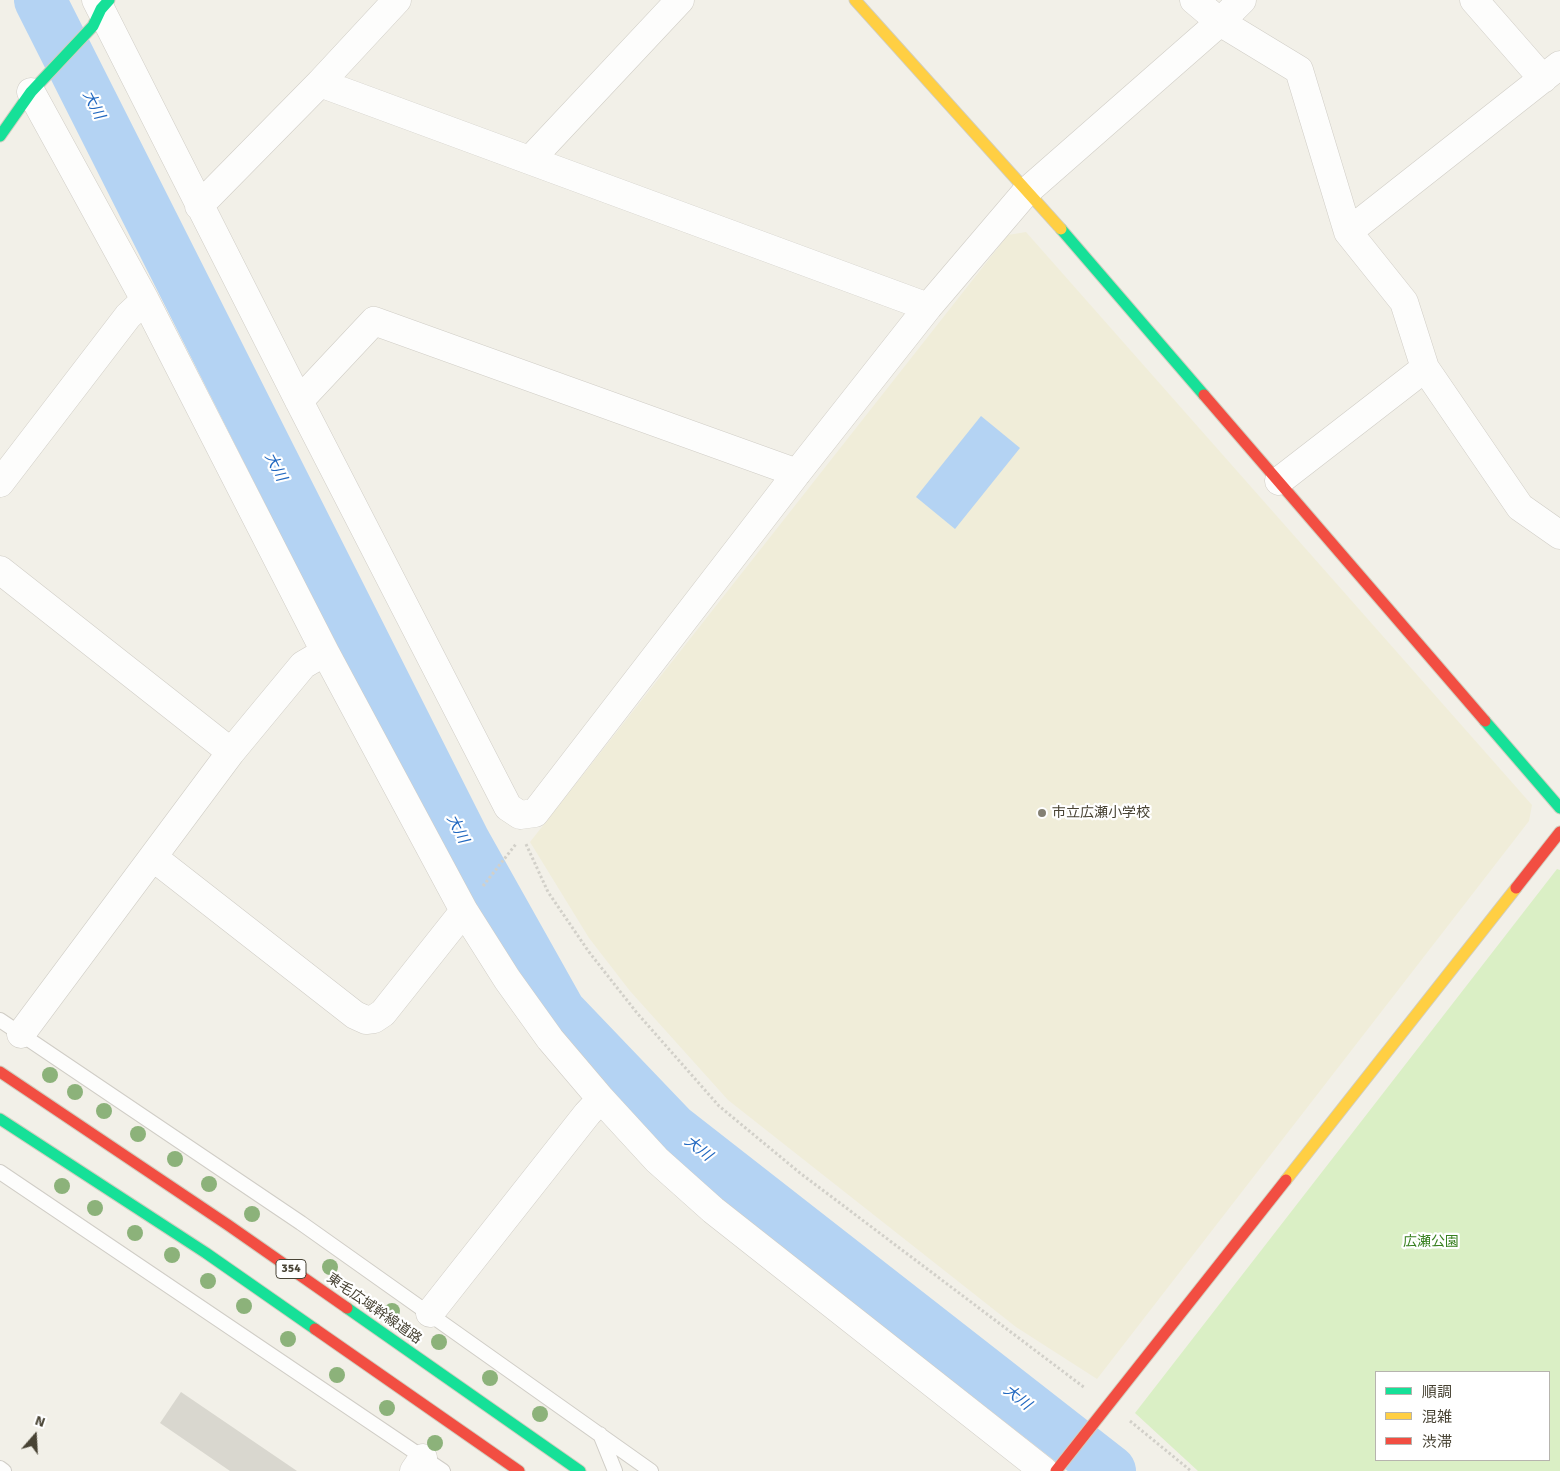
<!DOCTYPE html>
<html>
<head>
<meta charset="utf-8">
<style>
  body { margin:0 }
  #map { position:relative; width:1560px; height:1471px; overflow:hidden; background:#f2f0e8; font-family:Signika,"Noto Sans JP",sans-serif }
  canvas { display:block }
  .legend { position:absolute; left:1375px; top:1371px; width:175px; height:90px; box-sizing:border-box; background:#fff; border:1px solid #b6b4ae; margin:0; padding:6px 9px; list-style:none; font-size:15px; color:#484334 }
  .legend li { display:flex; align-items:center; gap:10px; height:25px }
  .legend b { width:25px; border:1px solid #b6b4ae }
  .north { position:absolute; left:10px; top:1411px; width:50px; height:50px; -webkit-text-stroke:4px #fff; paint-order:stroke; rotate:19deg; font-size:14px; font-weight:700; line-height:20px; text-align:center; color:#484334 }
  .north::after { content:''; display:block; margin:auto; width:18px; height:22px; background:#484334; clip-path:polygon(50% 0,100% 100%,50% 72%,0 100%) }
</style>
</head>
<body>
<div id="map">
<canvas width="1560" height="1471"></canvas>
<ul class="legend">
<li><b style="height:6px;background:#16e098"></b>順調</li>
<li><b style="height:6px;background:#ffcf43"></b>混雑</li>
<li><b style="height:6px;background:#f24e42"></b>渋滞</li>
</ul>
<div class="north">N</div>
</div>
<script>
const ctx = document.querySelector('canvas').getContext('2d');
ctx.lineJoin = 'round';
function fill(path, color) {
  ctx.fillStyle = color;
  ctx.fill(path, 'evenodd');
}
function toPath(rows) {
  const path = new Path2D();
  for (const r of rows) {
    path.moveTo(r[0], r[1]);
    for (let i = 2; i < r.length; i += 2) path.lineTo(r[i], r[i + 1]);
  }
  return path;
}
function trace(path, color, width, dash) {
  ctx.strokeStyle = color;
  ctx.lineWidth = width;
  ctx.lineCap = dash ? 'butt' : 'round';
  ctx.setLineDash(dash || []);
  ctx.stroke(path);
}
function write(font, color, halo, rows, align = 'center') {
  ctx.font = font + ' Signika,"Noto Sans JP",sans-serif';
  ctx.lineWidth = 4.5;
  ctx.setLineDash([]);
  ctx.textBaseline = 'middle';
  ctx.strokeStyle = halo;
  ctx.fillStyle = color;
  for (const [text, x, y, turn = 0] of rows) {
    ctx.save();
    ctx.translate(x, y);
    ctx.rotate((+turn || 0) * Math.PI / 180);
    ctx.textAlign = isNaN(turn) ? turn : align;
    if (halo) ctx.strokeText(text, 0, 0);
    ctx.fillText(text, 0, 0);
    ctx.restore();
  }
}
const education = toPath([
  [1026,232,1532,805,1529,821,1097,1379,1016,1327,728,1100,630,991,589,938,530,842,1008,235]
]);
const green = toPath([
  [1557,869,1560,870,1560,1471,1198,1471,1135,1413],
  [1376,1372,1549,1372,1549,1460,1376,1460]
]);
const water = toPath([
  [981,416,1020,448,955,529,916,497]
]);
const river = toPath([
  [40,0,464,841,560,1012,672,1129,1110,1471]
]);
const building = toPath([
  [181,1392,297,1471,230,1471,160,1423]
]);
const path = toPath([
  [526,844,548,892,589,952,637,1013,719,1106,800,1173,1085,1388],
  [483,886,516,844],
  [1130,1421,1191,1471]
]);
const lane = toPath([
  [0,1020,301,1223,651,1471],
  [0,1172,443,1471],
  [600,1434,615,1471],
  [0,1468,4,1471]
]);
const street = toPath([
  [96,0,299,401,508,807,520,815,535,813,797,473,928,307,1026,192,1220,22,1242,0],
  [1194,0,1220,22,1299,70,1348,232,1560,65],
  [1474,0,1543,79],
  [320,83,928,307],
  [31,92,145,300,325,652,464,911,507,979,550,1039,601,1099,657,1160,713,1210,1044,1471],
  [530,160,680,0],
  [199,206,320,83,397,0],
  [1348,232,1404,302,1425,368,1520,507,1560,535],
  [299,401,374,321,797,473],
  [1279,481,1425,368],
  [0,483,128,316,145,300],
  [0,570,231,752],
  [154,858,355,1015,366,1020,374,1019,383,1013,464,911],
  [21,1034,231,752,303,665,325,652],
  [430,1313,587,1114,601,1099],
  [414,1471,423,1458]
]);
const fast = toPath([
  [0,136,31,92,93,26,101,9,109,0],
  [1061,229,1204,395],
  [1485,721,1560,808],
  [0,1119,206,1253,315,1329],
  [347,1308,580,1471]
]);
const slow = toPath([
  [855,0,1061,229],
  [1286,1180,1516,888]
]);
const jam = toPath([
  [1204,395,1485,721],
  [1516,888,1560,832],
  [0,1072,228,1225,347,1308],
  [315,1329,519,1471],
  [1056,1471,1286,1180]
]);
const trees = [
  [50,1075],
  [75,1092],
  [104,1111],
  [138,1134],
  [175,1159],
  [209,1184],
  [62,1186],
  [95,1208],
  [252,1214],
  [135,1233],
  [172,1255],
  [330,1267],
  [208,1281],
  [244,1306],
  [392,1311],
  [288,1339],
  [439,1342],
  [337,1375],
  [490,1378],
  [387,1408],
  [540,1414],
  [435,1443]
];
const markers = [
  [1042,813,5,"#848073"]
];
const shields = [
  [291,1269,30]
];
const shieldNames = [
  ["354",291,1269]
];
const poiNames = [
  ["市立広瀬小学校",1052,813]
];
const parkNames = [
  ["広瀬公園",1431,1242]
];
const streetNames = [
  ["東毛広域幹線道路",374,1309,35]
];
const waterNames = [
  ["大川",93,105,63],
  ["大川",275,467,63],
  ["大川",457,829,63],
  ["大川",698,1149,38],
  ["大川",1017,1398,38]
];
fill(education, '#f0edd9');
fill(green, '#daefc5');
fill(water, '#b4d3f3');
trace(river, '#b4d3f3', 52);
fill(building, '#d9d7cf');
trace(lane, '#d0cdc6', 16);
trace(street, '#d0cdc6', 29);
trace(fast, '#d1cebf', 13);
trace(slow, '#d1cebf', 13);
trace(jam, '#d1cebf', 13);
trace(path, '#d2d0c9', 3, [2.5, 2.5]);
trace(lane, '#fdfdfc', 14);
trace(street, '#fdfdfc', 28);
trace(fast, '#16e098', 11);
trace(slow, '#ffcf43', 11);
trace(jam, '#f24e42', 11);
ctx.fillStyle = '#8cb27a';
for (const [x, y] of trees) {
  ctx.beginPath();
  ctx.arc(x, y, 8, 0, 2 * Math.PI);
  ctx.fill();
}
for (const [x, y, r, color] of markers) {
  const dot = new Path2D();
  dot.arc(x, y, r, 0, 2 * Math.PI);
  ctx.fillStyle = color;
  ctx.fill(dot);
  trace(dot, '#fff', 2);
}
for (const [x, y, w] of shields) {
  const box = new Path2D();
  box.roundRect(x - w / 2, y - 9.5, w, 19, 4);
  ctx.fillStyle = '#fff';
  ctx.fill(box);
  trace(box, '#484334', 1);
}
write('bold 12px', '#484334', null, shieldNames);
write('14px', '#484334', '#fff', poiNames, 'left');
write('14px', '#388020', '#fff', parkNames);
write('14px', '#484334', '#fff', streetNames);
write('italic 15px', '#2168c0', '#fff', waterNames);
</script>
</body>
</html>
